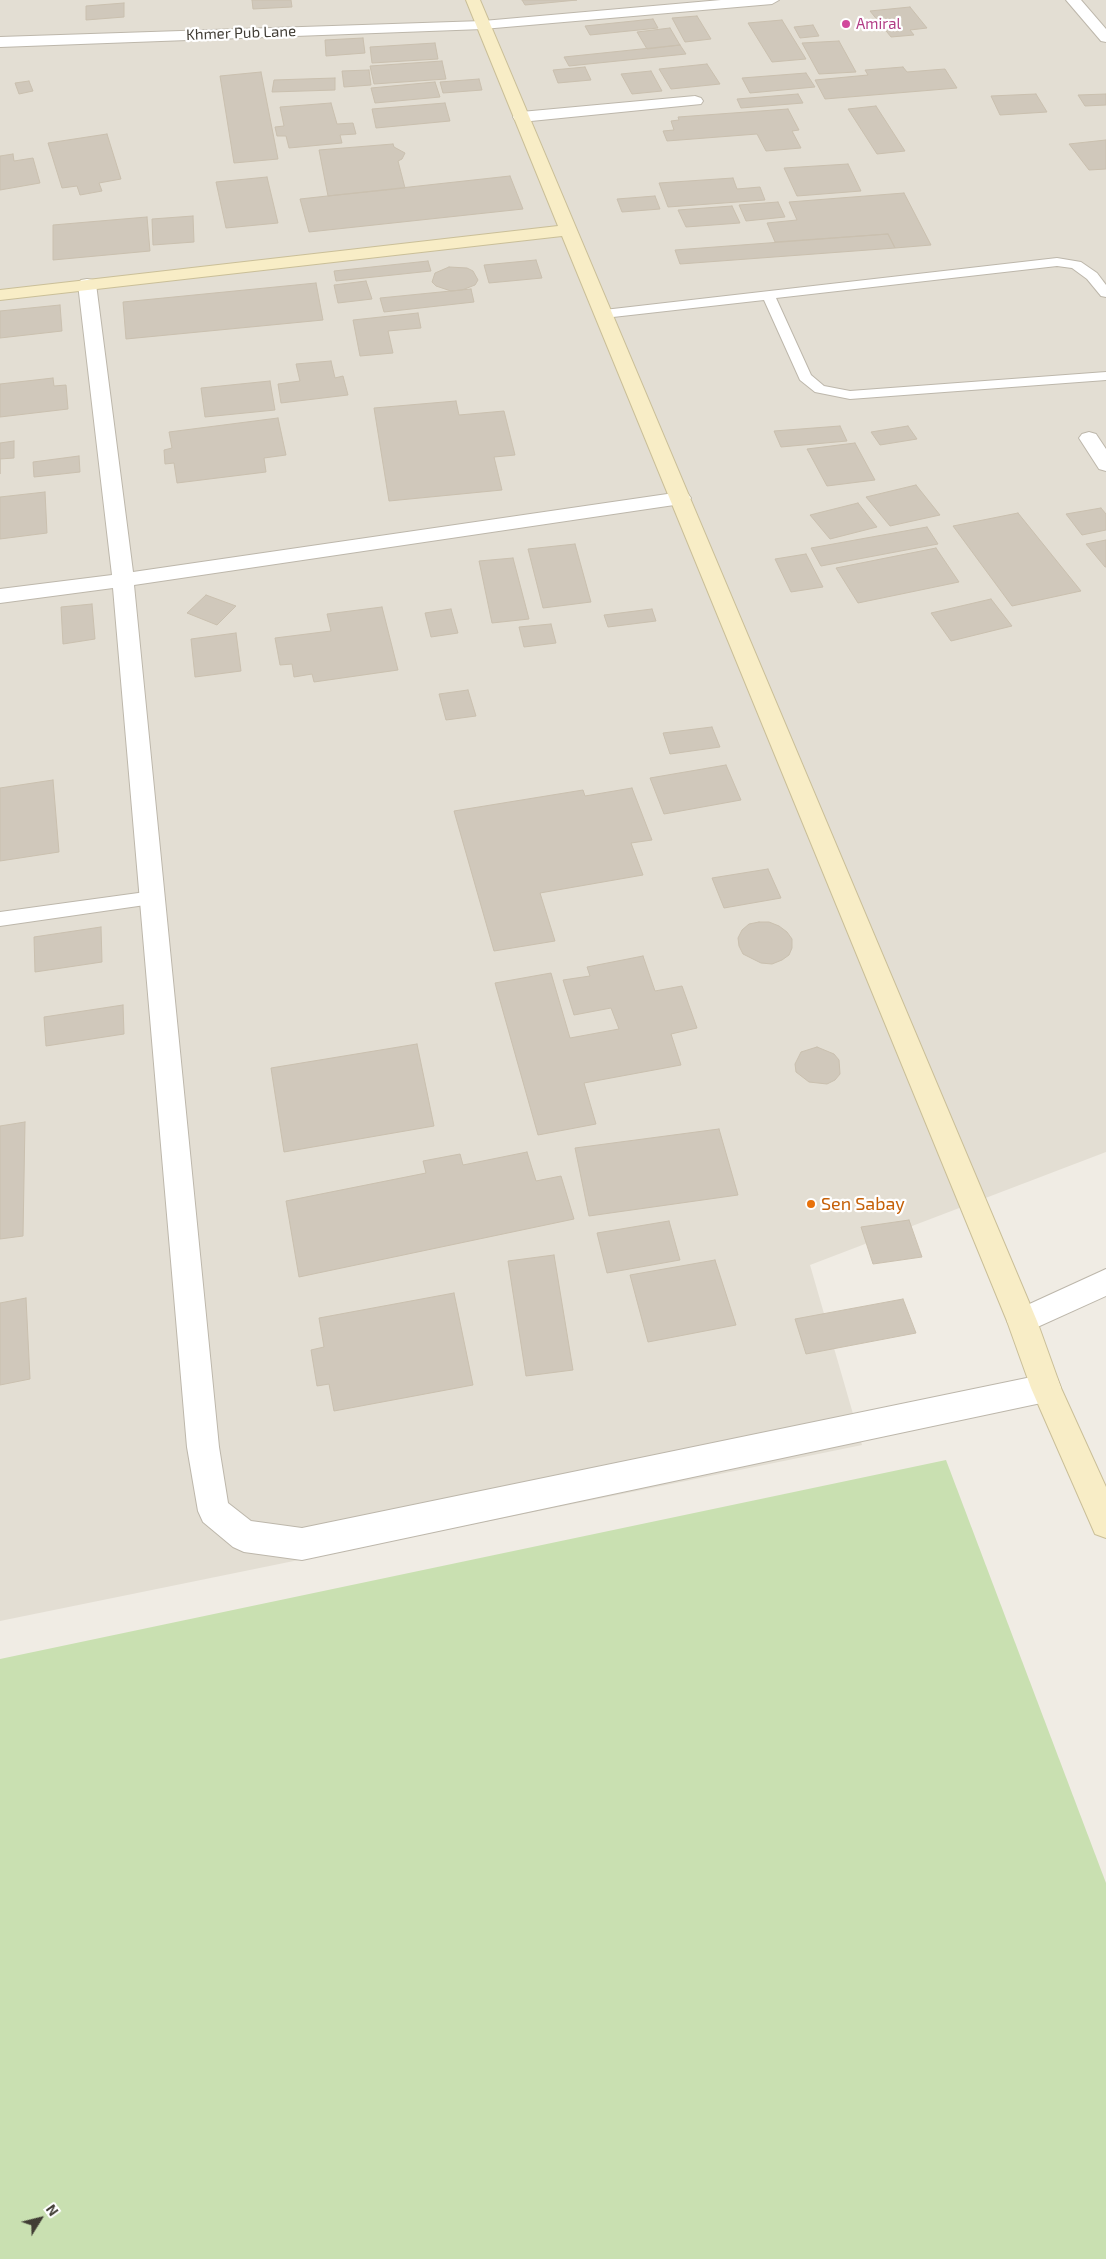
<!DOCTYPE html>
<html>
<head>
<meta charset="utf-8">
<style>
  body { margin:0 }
  #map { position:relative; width:1106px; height:2259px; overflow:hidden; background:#f0ece4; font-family:"Exo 2",sans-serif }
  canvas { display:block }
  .north { position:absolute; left:15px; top:2194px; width:50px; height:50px; -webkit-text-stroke:4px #fff; paint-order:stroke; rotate:54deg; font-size:14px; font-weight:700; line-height:20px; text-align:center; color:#413d35 }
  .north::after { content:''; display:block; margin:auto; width:18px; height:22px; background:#413d35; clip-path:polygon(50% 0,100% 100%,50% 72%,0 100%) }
</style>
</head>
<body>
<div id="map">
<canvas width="1106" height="2259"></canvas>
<div class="north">N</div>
</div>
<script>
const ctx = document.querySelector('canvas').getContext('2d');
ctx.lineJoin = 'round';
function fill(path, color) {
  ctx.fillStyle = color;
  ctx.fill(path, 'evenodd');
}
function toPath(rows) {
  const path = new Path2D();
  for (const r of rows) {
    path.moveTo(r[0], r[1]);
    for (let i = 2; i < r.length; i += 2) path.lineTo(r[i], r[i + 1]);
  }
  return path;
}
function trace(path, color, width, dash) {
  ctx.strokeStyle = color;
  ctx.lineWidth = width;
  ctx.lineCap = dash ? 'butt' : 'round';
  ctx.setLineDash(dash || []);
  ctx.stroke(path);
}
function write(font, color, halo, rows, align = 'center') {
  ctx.font = font + ' "Exo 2",sans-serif';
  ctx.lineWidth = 4.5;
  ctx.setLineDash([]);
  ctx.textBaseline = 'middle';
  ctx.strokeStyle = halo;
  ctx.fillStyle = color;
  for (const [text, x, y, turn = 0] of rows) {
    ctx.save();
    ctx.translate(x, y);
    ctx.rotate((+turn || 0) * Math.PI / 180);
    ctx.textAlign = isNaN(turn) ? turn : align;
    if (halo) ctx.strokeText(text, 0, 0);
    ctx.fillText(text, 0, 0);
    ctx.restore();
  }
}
const residential = toPath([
  [0,0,1106,0,1106,1152,810,1265,862,1445,0,1621]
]);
const green = toPath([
  [946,1460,1106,1883,1106,2259,0,2259,0,1659]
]);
const building = toPath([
  [252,0,291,0,292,7,253,9,252,0],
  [522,0,577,0,525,5,522,0],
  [124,3,124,17,86,20,86,6,124,3],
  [910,7,927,28,910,30,914,35,891,37,870,11,910,7],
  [697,16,711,39,685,42,672,18,697,16],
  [653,19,658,28,590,35,585,26,653,19],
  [782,20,806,59,772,62,748,23,782,20],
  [813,25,819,36,800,38,794,27,813,25],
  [670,28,680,45,647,49,637,32,670,28],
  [363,38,365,53,326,56,325,40,363,38],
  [839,41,856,72,819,74,802,43,839,41],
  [435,43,438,59,372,63,370,47,435,43],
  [680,45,686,54,569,66,564,57,680,45],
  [442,61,446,79,374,84,370,66,442,61],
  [707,64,720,84,671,89,659,69,707,64],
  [585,67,591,80,558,83,553,70,585,67],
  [903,67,907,72,945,69,957,88,825,99,815,80,868,75,865,70,903,67],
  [369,70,371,85,344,87,342,71,369,70],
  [651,71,662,91,632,94,621,74,651,71],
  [261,72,278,159,234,163,220,76,261,72],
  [806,73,815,87,750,93,742,78,806,73],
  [335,78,335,90,272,92,274,80,335,78],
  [479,79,482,90,443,93,440,82,479,79],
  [29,81,33,91,19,94,15,83,29,81],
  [435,82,440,97,375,103,371,88,435,82],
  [798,94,803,103,741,108,737,99,798,94],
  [1036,94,1047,112,1000,115,991,96,1036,94],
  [1106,94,1106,105,1085,106,1078,95,1106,94],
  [331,103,337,124,353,123,356,134,340,135,342,143,289,148,286,136,277,136,275,127,284,126,280,107,331,103],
  [445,103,450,121,376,128,372,109,445,103],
  [876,106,905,151,877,154,848,109,876,106],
  [788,109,799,130,792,131,801,148,766,151,757,134,667,141,663,131,674,130,671,121,679,120,678,117,788,109],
  [107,134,121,179,99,183,102,191,80,195,77,186,62,188,48,143,107,134],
  [1106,140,1106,169,1089,170,1069,144,1106,140],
  [393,144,394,147,405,153,402,159,398,161,405,188,328,196,319,150,393,144],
  [13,154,14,161,33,158,40,183,0,190,0,156,13,154],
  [848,164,861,191,797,196,784,168,848,164],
  [510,176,523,209,309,232,300,199,510,176],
  [267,177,278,223,226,228,216,182,267,177],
  [733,178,737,189,760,187,765,200,668,207,659,183,733,178],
  [904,193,931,245,895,248,888,234,775,242,767,223,797,220,789,202,904,193],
  [655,196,660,209,622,212,617,199,655,196],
  [778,202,785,217,746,221,739,205,778,202],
  [732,206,740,223,686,227,678,210,732,206],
  [193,216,194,242,153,245,152,219,193,216],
  [147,217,150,251,53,260,53,225,147,217],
  [888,234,895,248,680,264,675,250,888,234],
  [536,260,542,278,489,283,484,265,536,260],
  [428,261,431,271,336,281,334,271,428,261],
  [449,267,467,268,473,271,478,280,475,285,462,290,451,291,436,286,432,282,435,273,449,267],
  [366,281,372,299,338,303,334,285,366,281],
  [316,283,323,320,126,339,123,302,316,283],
  [471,289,474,302,384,312,380,298,471,289],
  [60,305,62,331,0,338,0,311,60,305],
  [418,313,421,328,388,331,393,353,360,356,353,320,418,313],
  [331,361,335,378,343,376,348,395,281,403,278,384,300,381,296,364,331,361],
  [53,378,54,386,66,385,68,409,0,417,0,384,53,378],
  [270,381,275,410,205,417,201,388,270,381],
  [456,401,459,415,504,411,515,455,494,457,502,490,389,501,374,408,456,401],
  [278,418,286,455,264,458,266,472,177,483,174,463,165,464,164,450,172,448,169,432,278,418],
  [840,426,847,441,781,447,774,431,840,426],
  [908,426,917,439,880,445,871,432,908,426],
  [14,441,14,458,0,459,0,474,0,443,14,441],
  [855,443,875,480,827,486,807,449,855,443],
  [79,456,80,472,34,477,33,462,79,456],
  [916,485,940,515,890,526,866,497,916,485],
  [45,492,47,533,0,539,0,497,45,492],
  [858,503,877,527,830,539,810,515,858,503],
  [1101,508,1106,514,1106,530,1082,535,1066,514,1101,508],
  [1018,513,1081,591,1012,606,953,526,1018,513],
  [927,527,938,544,821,566,811,548,927,527],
  [1106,540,1106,567,1105,567,1086,544,1106,540],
  [575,544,591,602,543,608,528,549,575,544],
  [936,548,959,582,858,603,836,568,936,548],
  [806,554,823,587,791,592,775,559,806,554],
  [513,558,529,619,492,623,479,561,513,558],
  [206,595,236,606,217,625,187,613,206,595],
  [991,599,1012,626,951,641,931,613,991,599],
  [92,604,95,639,63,644,61,607,92,604],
  [382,607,398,670,314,682,312,674,294,677,292,664,280,665,275,638,331,631,327,614,382,607],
  [451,609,458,633,431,637,425,613,451,609],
  [652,609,656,621,608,627,604,615,652,609],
  [551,624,556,643,524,647,519,627,551,624],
  [236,633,241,671,195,677,191,639,236,633],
  [468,690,476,716,446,720,439,694,468,690],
  [712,727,720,747,670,754,663,733,712,727],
  [726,765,741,800,664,814,650,778,726,765],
  [53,780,59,852,0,861,0,788,53,780],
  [632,788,652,840,631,843,643,875,540,893,555,941,494,951,454,811,583,790,585,796,632,788],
  [768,869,781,898,724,908,712,878,768,869],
  [759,922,769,922,779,926,787,932,792,939,792,948,789,955,782,960,772,964,761,963,743,954,739,946,738,938,742,930,749,924,759,922],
  [101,927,102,962,35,972,34,937,101,927],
  [643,956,655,991,682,986,697,1028,671,1034,681,1065,584,1083,596,1124,538,1135,495,983,551,973,570,1038,619,1029,611,1008,574,1015,563,980,590,976,587,967,643,956],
  [123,1005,124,1034,46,1046,44,1017,123,1005],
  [417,1044,434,1126,284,1152,271,1068,417,1044],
  [817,1047,834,1054,839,1060,840,1074,835,1080,827,1084,809,1082,796,1072,795,1064,801,1052,817,1047],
  [25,1122,23,1236,0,1239,0,1126,25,1122],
  [719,1129,738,1195,589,1216,575,1148,719,1129],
  [527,1152,536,1181,561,1176,574,1219,299,1277,286,1201,426,1173,423,1161,460,1154,463,1165,527,1152],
  [909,1220,922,1257,873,1264,861,1227,909,1220],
  [669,1221,680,1260,607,1273,597,1233,669,1221],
  [554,1255,573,1370,526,1376,508,1261,554,1255],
  [715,1260,736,1325,648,1342,630,1275,715,1260],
  [454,1293,473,1385,334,1411,329,1384,317,1386,311,1350,324,1347,319,1318,454,1293],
  [26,1298,30,1379,0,1385,0,1303,26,1298],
  [903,1299,916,1333,806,1354,795,1319,903,1299]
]);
const lane = toPath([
  [1057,258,1081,262,1097,273,1106,285,1106,297,1101,296,1087,279,1072,268,1057,266,776,298,811,375,824,386,850,391,1106,372,1106,380,850,399,815,392,800,380,764,300,604,318,597,314,604,310,1057,258],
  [153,891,159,893,162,898,159,903,0,926,0,912,153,891]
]);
const street = toPath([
  [721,0,779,0,772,4,483,29,0,47,0,37,483,21,721,0],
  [1066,0,1081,0,1106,29,1106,42,1101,41,1066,0],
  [695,96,701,98,703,101,701,104,521,122,515,120,513,117,515,114,521,112,695,96],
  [87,279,93,280,96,284,133,572,681,492,688,494,691,498,688,502,681,504,134,585,219,1447,228,1503,251,1521,302,1528,1046,1374,1057,1378,1061,1388,1057,1398,1046,1402,302,1560,244,1552,233,1547,203,1522,198,1511,187,1447,113,588,0,603,0,589,112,575,78,284,81,280,87,279],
  [1089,432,1096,434,1106,449,1106,471,1099,469,1079,438,1082,434,1089,432],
  [1106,1269,1106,1296,1022,1334,1012,1330,1007,1321,1012,1312,1106,1269]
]);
const secondary = toPath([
  [466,0,480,0,1037,1321,1061,1388,1106,1487,1106,1538,1095,1534,1031,1388,1007,1321,562,236,0,300,0,290,558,226,466,0]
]);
const markers = [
  [846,24,5,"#d1479c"],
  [811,1204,5,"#e8710a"]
];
const farHotelnames = [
  ["Amiral",856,24]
];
const farStreetnames = [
  ["Khmer Pub Lane",241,33,-2]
];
const foodNames = [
  ["Sen Sabay",821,1204]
];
fill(residential, '#e3ded3');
fill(green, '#c9e0b1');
fill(building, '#d0c8bb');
trace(building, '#cac0af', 1);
trace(lane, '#bdb7ab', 2);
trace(street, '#bdb7ab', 2);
trace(secondary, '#cabf98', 2);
fill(lane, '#fff');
fill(street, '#fff');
fill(secondary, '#f8edc6');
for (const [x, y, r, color] of markers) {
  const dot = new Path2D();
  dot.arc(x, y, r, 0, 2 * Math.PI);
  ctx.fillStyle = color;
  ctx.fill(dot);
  trace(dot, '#fff', 2);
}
write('15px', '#b23c85', '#fff', farHotelnames, 'left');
write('15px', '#413d35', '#fff', farStreetnames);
write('18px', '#c56008', '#fff', foodNames, 'left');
</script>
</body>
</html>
